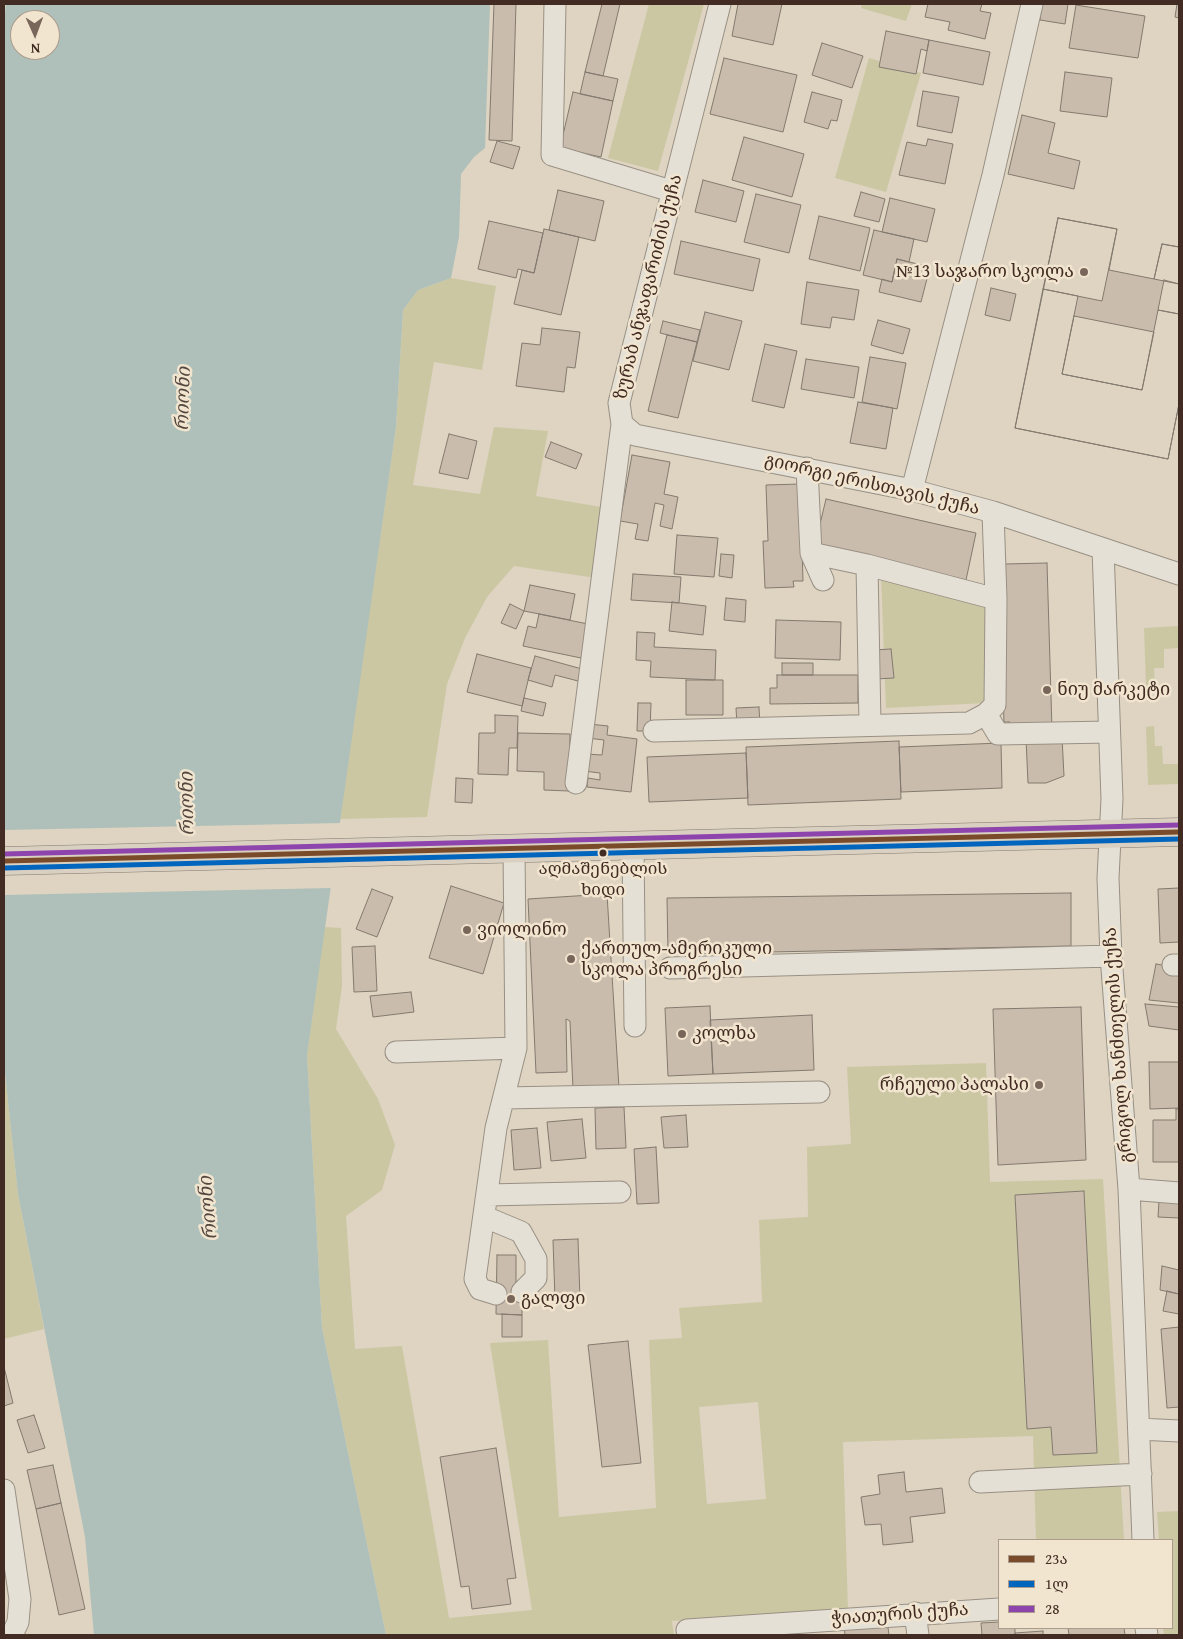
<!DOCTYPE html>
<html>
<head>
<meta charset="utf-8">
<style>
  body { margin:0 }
  #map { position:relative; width:1183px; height:1639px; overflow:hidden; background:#ded4c1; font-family:"Gentium Book Plus","Noto Serif Georgian",serif }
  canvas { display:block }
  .frame { position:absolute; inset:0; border:5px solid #422b22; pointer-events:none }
  .legend { position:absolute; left:998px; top:1539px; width:175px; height:90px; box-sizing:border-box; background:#f1e5cf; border:1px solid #ab9b8a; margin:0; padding:6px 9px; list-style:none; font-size:15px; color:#422b22 }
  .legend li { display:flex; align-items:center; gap:10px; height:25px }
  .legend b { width:25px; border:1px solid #ab9b8a }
  .north { position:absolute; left:10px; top:10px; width:50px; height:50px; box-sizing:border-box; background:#f1e5cf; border:1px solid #ab9b8a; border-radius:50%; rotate:178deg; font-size:14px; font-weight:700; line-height:20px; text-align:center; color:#422b22 }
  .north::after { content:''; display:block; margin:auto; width:18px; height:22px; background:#79665a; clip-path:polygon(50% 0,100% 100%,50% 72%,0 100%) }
</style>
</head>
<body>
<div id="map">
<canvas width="1183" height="1639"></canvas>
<div class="frame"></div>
<ul class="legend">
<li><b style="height:6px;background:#7a4b2a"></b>23ა</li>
<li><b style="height:6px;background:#0065bd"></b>1ლ</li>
<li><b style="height:6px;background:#8e44ad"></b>28</li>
</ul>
<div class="north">N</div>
</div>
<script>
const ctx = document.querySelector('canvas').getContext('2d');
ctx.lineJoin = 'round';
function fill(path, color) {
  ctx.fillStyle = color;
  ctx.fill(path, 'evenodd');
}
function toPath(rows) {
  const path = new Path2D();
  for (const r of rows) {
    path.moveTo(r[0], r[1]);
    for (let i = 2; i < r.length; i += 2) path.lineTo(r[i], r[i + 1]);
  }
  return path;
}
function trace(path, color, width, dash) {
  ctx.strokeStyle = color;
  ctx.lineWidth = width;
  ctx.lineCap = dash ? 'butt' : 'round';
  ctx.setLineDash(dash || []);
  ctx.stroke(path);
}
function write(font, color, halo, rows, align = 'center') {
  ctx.font = font + ' "Gentium Book Plus","Noto Serif Georgian",serif';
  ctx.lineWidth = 5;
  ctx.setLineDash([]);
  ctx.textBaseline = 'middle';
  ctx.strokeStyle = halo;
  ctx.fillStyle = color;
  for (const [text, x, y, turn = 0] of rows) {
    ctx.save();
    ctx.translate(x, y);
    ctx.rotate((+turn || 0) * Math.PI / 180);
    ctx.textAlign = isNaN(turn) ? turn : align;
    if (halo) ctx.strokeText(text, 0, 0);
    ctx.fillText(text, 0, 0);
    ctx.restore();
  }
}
const green = toPath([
  [649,4,704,4,658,171,608,158],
  [862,4,912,4,906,21,861,8],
  [869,58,921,73,886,192,835,178],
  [451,278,496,286,482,370,434,362,413,485,480,494,494,427,548,431,536,496,613,509,603,579,514,566,487,597,465,638,447,684,427,817,339,819,396,428,403,310,418,290],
  [881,574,985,602,986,703,886,708],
  [1179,626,1179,648,1164,649,1164,668,1154,668,1155,686,1146,686,1144,628],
  [1154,726,1155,746,1162,746,1163,764,1179,764,1179,784,1148,785,1146,727],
  [324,927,341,928,342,986,336,1029,378,1099,395,1145,382,1190,346,1216,355,1349,402,1346,449,1618,532,1610,490,1343,548,1340,559,1517,656,1508,649,1340,682,1338,679,1308,762,1302,759,1220,808,1217,807,1147,851,1144,847,1067,986,1063,990,1182,1103,1179,1124,1540,1036,1540,1033,1436,843,1442,848,1611,672,1621,674,1635,386,1635,322,1328,307,1055],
  [1084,1191,1097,1453,1053,1455,1051,1427,1027,1428,1015,1195],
  [758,1402,766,1499,707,1504,699,1407],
  [4,1064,18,1194,44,1329,4,1339],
  [1179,1511,1179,1635,1164,1635,1163,1628,1172,1628,1172,1540,1159,1540,1157,1512]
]);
const water = toPath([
  [6,4,490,4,485,148,474,157,461,174,459,237,451,278,418,290,403,310,396,427,307,1055,322,1328,386,1635,94,1635,85,1537,18,1194,4,1064,4,22],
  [20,20,50,20,50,50,20,50]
]);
const pier = toPath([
  [341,823,331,888,4,895,4,830]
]);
const building = toPath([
  [494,4,516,4,512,141,489,140,494,4],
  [602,4,620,4,603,76,585,72,602,4],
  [738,4,782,4,773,45,732,36,738,4],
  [928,4,982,4,980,11,991,13,985,39,948,30,950,22,925,17,928,4],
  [1042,4,1068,4,1065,24,1040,20,1042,4],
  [1177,4,1179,4,1179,18,1175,17,1177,4],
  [1076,5,1145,16,1138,58,1069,48,1076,5],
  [886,31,929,40,927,51,921,49,916,74,879,67,886,31],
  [929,40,990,52,983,85,923,73,929,40],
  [822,43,863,56,852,88,812,75,822,43],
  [724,58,797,75,783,132,710,114,724,58],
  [585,72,618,79,613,101,580,94,585,72],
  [1065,72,1112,78,1107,117,1060,111,1065,72],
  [923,91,959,97,952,133,917,126,923,91],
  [573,92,613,101,601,157,560,148,573,92],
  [812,92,842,100,837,121,831,120,828,129,804,122,812,92],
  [1022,115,1055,123,1048,153,1080,161,1074,189,1008,174,1022,115],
  [744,137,804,154,792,197,732,180,744,137],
  [928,139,953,144,945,184,899,175,907,142,926,146,928,139],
  [497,141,520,147,513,169,490,162,497,141],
  [703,180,744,191,736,222,695,212,703,180],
  [558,190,604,201,595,241,549,230,558,190],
  [861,192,885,199,879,222,854,216,861,192],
  [756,194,801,205,789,253,744,242,756,194],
  [890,198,935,209,927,242,882,232,890,198],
  [819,216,870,228,860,271,809,259,819,216],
  [1058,218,1117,229,1109,270,1154,279,1162,244,1179,247,1179,404,1168,459,1015,428,1058,218],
  [1074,316,1154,332,1142,390,1062,374,1074,316],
  [1058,218,1117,229,1102,301,1043,289,1058,218],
  [489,221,543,233,534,273,518,269,516,278,478,269,489,221],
  [544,229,579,237,561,315,514,304,522,270,534,273,544,229],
  [874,230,914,239,909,262,897,259,892,282,863,275,874,230],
  [681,241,760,259,753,291,674,274,681,241],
  [1162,244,1179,247,1179,284,1154,279,1162,244],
  [897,259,930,267,921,302,879,292,882,279,892,282,897,259],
  [1164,280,1179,284,1179,314,1158,310,1164,280],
  [807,282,859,290,854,320,832,317,830,328,801,324,807,282],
  [991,288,1016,294,1010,321,985,315,991,288],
  [1043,289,1078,296,1062,374,1142,390,1158,310,1179,314,1179,404,1168,459,1015,428,1043,289],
  [705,312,742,321,729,370,693,361,705,312],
  [878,320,910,329,903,354,871,345,878,320],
  [663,321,700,330,697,342,660,333,663,321],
  [542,328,580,332,575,368,567,367,564,392,516,386,522,343,540,345,542,328],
  [667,335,697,342,678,418,648,411,667,335],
  [765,344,797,351,784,408,752,401,765,344],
  [870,357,906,363,897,409,862,402,870,357],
  [806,359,859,367,854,398,801,389,806,359],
  [858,402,893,408,886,449,850,443,858,402],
  [449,434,477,441,468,479,439,473,449,434],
  [551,442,582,454,576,469,545,457,551,442],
  [632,455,670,462,664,494,678,497,672,529,660,526,664,505,655,503,648,541,635,539,638,524,620,521,632,455],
  [800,484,803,581,793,581,794,587,765,588,763,541,768,541,766,485,800,484],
  [826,499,976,533,966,580,815,545,826,499],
  [677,535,718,538,714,577,674,574,677,535],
  [721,554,734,555,732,578,719,576,721,554],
  [1047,563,1052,730,1011,731,1010,722,1004,722,999,575,1005,564,1047,563],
  [633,574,681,577,679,603,631,600,633,574],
  [530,585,575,594,570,620,524,611,530,585],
  [726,598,746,600,745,622,724,620,726,598],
  [672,602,706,606,703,635,669,631,672,602],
  [510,604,524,611,516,629,501,623,510,604],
  [539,614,588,624,581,658,523,646,528,626,536,628,539,614],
  [776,620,841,622,840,660,775,658,776,620],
  [637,632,655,633,654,647,716,650,715,680,650,677,651,661,636,660,637,632],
  [891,649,894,678,876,679,874,650,891,649],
  [477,654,531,668,522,706,467,692,477,654],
  [535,656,582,669,578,681,555,675,552,687,528,680,535,656],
  [782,663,813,663,813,675,782,675,782,663],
  [777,675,858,675,858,703,770,704,770,688,777,688,777,675],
  [686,680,723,680,723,715,686,715,686,680],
  [524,698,546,703,543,716,521,711,524,698],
  [638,703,651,703,650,731,637,731,638,703],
  [759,707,760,725,737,725,736,708,759,707],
  [495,715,518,716,517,748,509,748,508,775,478,774,479,733,495,733,495,715],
  [589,724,608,726,607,735,637,739,631,792,587,787,588,778,600,780,600,773,584,771,586,754,602,755,604,740,587,738,589,724],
  [518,733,570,734,569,791,544,790,544,772,517,771,518,733],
  [1062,737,1064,776,1046,783,1028,783,1026,739,1062,737],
  [899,741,901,799,748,805,746,747,899,741],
  [1001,743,1002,788,901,792,899,747,1001,743],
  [746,753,748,798,649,802,647,757,746,753],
  [456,778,473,779,472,803,455,802,456,778],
  [451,886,504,903,483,974,429,958,451,886],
  [1179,888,1179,942,1160,943,1158,889,1179,888],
  [372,889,393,897,377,937,356,929,372,889],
  [1071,893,1071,946,668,954,667,898,1071,893],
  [607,894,619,1088,573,1089,570,1021,566,1019,567,1072,536,1073,528,899,607,894],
  [375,946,377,991,354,992,352,947,375,946],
  [1156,964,1179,968,1179,1003,1149,1000,1156,964],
  [411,992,414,1012,373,1017,370,996,411,992],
  [1145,1004,1179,1007,1179,1030,1149,1026,1145,1004],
  [710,1006,713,1074,668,1076,665,1008,710,1006],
  [1081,1007,1086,1160,998,1165,993,1009,1081,1007],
  [812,1015,814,1070,713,1074,710,1020,812,1015],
  [1149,1062,1179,1062,1179,1108,1150,1109,1149,1062],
  [624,1107,626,1148,596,1149,595,1108,624,1107],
  [1176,1109,1179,1109,1179,1162,1153,1162,1153,1120,1176,1120,1176,1109],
  [686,1115,688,1147,664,1148,661,1117,686,1115],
  [582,1119,586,1158,551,1161,547,1122,582,1119],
  [537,1128,541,1168,514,1170,511,1130,537,1128],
  [656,1147,659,1203,637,1204,634,1149,656,1147],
  [1084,1191,1097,1453,1053,1455,1051,1427,1027,1429,1015,1195,1084,1191],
  [1159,1201,1179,1202,1179,1218,1158,1217,1159,1201],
  [578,1239,580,1299,555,1300,553,1240,578,1239],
  [497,1255,516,1255,516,1286,522,1286,522,1315,496,1314,497,1255],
  [1162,1266,1179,1270,1179,1294,1160,1290,1162,1266],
  [1167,1291,1179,1294,1179,1314,1163,1311,1167,1291],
  [502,1314,522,1315,522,1337,502,1337,502,1314],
  [1179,1327,1179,1407,1167,1408,1161,1329,1179,1327],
  [628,1341,641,1463,602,1467,588,1345,628,1341],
  [4,1367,13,1403,4,1406,4,1367],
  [34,1415,45,1448,28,1453,17,1420,34,1415],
  [496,1448,516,1578,507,1579,511,1604,472,1609,469,1586,461,1587,440,1457,496,1448],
  [53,1465,61,1503,36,1509,27,1470,53,1465],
  [904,1472,906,1492,942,1488,945,1513,910,1517,913,1542,883,1545,881,1524,865,1525,861,1497,880,1494,878,1475,904,1472],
  [61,1503,85,1609,59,1615,36,1509,61,1503],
  [887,1620,889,1635,845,1635,844,1626,887,1620],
  [999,1622,999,1628,1015,1628,1015,1635,982,1635,981,1623,999,1622],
  [1068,1628,1124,1628,1125,1635,1069,1635,1068,1628],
  [1043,1631,1043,1635,1015,1635,1015,1633,1043,1631]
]);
const minor = toPath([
  [555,4,552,155,671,191],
  [622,424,635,435,912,490,993,512,1179,574],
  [807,468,811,553,823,580],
  [912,490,993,175,1032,4],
  [1103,549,1112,799,1108,878,1111,956,1129,1189,1143,1540],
  [811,553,867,565,870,725],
  [867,565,996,599],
  [986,714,998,734,1109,732],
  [654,731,969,723,986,714,995,705,996,599,993,512],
  [576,783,622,424,619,403,720,4],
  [633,846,635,1026],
  [1173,965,1179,965],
  [670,968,1111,956],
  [396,1052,516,1048],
  [504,1098,819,1092],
  [1129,1189,1179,1193],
  [488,1195,620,1192],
  [485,1217,521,1232,536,1259,536,1278,522,1292],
  [496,1294,480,1289,475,1279,496,1128,516,1048,514,848],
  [1139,1429,1179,1431],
  [980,1482,1141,1474],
  [4,1490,20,1599,18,1622,12,1635],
  [915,1613,918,1635],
  [1146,1628,1147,1635],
  [688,1635,687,1630,999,1609]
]);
const major = toPath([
  [4,861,1179,832]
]);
const bus1 = toPath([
  [4,861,1179,832]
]);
const bus2 = toPath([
  [4,868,1179,839]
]);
const bus3 = toPath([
  [4,854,1179,825]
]);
const markers = [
  [1084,272,5,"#79665a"],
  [1047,690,5,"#79665a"],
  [603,853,4.5,"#422b22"],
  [467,930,5,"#79665a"],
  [571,959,5,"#79665a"],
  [682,1034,5,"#79665a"],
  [1039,1085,5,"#79665a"],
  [511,1299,5,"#79665a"]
];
const busNames = [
  ["აღმაშენებლის",603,870],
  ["ხიდი",603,891]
];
const poiNames = [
  ["№13 საჯარო სკოლა",1074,272,"right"],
  ["ნიუ მარკეტი",1057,690],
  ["ვიოლინო",477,930],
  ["ქართულ-ამერიკული",581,949],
  ["სკოლა პროგრესი",581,970],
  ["კოლხა",692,1034],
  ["რჩეული პალასი",1029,1085,"right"],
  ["გალფი",521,1299]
];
const streetNames = [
  ["ზურაბ ანჯაფარიძის ქუჩა",649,287,-76],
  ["გიორგი ერისთავის ქუჩა",872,485,13],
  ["გრიგოლ ხანძთელის ქუჩა",1119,1045,-94],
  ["ჭიათურის ქუჩა",900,1615,-4]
];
const waterNames = [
  ["რიონი",184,399,-88],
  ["რიონი",188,804,-91],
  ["რიონი",209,1208,-95]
];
fill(green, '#cbc7a3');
fill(water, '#aec0b9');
fill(pier, '#ded4c1');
fill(building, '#cabcac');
trace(building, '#837a6f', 1);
trace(minor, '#999084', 23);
trace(major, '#837a6f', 29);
trace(minor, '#e5e0d6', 21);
trace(major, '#d9d0c1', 28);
trace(bus1, '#7a4b2a', 5);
trace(bus2, '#0065bd', 5);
trace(bus3, '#8e44ad', 5);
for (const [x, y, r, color] of markers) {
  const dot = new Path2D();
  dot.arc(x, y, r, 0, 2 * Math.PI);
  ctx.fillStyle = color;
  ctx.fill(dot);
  trace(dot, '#f1e5cf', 2);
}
write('17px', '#422b22', '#f1e5cf', busNames);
write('18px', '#422b22', '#f1e5cf', poiNames, 'left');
write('18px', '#422b22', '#f1e5cf', streetNames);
write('italic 19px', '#54473f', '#f1e5cf', waterNames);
</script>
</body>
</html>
